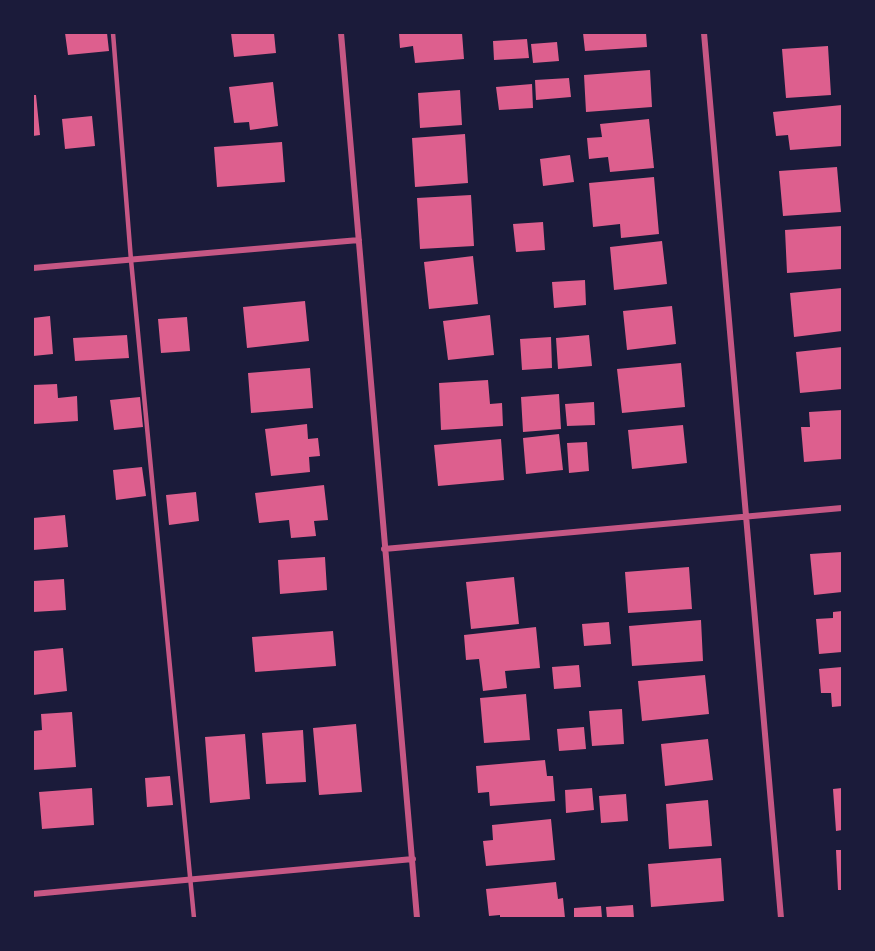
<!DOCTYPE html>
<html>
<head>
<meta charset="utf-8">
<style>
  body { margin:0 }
  #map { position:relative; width:875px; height:951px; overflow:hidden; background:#1b1b3a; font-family:Raleway,sans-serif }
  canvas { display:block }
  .frame { position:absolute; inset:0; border:34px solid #1b1b3a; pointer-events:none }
</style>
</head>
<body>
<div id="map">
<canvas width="875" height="951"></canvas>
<div class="frame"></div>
</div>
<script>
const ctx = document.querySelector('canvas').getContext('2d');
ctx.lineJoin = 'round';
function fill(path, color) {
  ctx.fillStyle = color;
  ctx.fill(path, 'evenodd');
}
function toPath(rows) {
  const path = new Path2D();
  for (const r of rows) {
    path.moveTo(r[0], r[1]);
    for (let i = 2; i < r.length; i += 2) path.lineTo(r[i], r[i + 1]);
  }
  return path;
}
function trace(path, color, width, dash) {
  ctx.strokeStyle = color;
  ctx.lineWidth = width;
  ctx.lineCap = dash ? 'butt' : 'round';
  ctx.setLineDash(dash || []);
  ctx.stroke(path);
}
const building = toPath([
  [65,33,107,33,109,51,68,55],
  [231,33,274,33,276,53,234,57],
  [399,33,462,33,464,59,415,63,413,46,400,48],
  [583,33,646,33,647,47,585,51],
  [527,39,529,58,494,60,493,41],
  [557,42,559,61,533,63,531,44],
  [828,46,831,95,786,98,782,49],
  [650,70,652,107,586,112,584,75],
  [569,78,571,97,536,100,535,80],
  [273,82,278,126,250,130,249,122,234,123,229,87],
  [532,84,533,108,499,110,496,87],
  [460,90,462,125,420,128,418,93],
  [33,95,36,95,40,135,33,136],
  [842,105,842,146,790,150,788,135,776,136,773,112],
  [92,116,95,146,65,149,62,119],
  [649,119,654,168,610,172,608,157,589,159,587,138,602,137,600,124],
  [465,134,468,183,415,187,412,138],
  [282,142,285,182,217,187,214,147],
  [570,155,574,182,543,186,540,159],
  [837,167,841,212,783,216,779,171],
  [654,177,659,234,621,238,620,224,593,227,589,183],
  [471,195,474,246,420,249,417,198],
  [543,222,545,250,516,252,513,224],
  [842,226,842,269,787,273,785,230],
  [662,241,667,284,614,290,610,247],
  [473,256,478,304,429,309,424,262],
  [585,280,586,305,554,308,552,282],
  [842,288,842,331,794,337,790,293],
  [305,301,309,341,247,348,243,307],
  [672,306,676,344,627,350,623,311],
  [490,315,494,355,448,360,443,321],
  [50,316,53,354,33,356,33,318],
  [187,317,190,351,161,353,158,319],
  [127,335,129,358,75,361,73,338],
  [589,335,592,366,558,369,556,338],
  [551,337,552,368,522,370,520,339],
  [842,347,842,389,800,393,796,352],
  [681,363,685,407,622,413,617,369],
  [310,368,313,408,251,413,248,373],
  [488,380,490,404,502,403,503,426,441,430,439,383],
  [57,384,58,398,77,396,78,421,33,424,33,385],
  [559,394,561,429,523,432,521,397],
  [140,397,143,427,114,430,110,400],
  [594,402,595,425,567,426,565,404],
  [842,410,842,459,804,462,801,427,810,427,809,412],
  [307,424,308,439,318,438,320,456,309,457,310,472,271,476,265,429],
  [683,425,687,463,632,469,628,430],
  [559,434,563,470,526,474,523,438],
  [501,439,504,480,438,486,434,445],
  [587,442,589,471,569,473,567,443],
  [142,467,146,496,116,500,113,470],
  [324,485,328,520,314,521,316,536,291,538,289,520,259,523,255,493],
  [196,492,199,521,169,525,166,495],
  [65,515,68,547,33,550,33,518],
  [842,552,842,592,814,595,810,554],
  [325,557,327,590,280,594,278,560],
  [689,567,692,609,628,613,625,572],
  [514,577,519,624,471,629,466,582],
  [64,579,66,610,33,612,33,581],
  [842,611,842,652,819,654,816,619,833,618,833,612],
  [701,620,703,661,632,666,629,626],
  [609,622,611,644,584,646,582,624],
  [536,627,540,668,505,671,507,688,483,691,479,659,466,660,464,635],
  [333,631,336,666,255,672,252,637],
  [63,648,67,691,33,695,33,651],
  [579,665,581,687,554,689,552,667],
  [842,667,842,706,832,707,831,693,821,693,819,669],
  [705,675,709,714,642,721,638,681],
  [526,694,530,740,484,743,480,698],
  [622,709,624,744,592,746,589,711],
  [72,712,76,767,33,770,33,731,42,730,41,714],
  [356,724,362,792,319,795,313,728],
  [584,727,586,749,559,751,557,729],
  [303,730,306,782,266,784,262,733],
  [245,734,250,799,210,803,205,737],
  [708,739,713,780,665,786,661,744],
  [545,760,547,776,553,776,555,801,490,806,489,792,478,793,476,766],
  [170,776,173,805,147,807,145,778],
  [92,788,94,825,42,829,39,792],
  [592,788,594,810,566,813,565,790],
  [842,788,842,830,836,831,833,789],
  [626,794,628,821,601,823,599,796],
  [708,800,712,846,669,849,666,804],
  [551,819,555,860,486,866,483,841,493,840,492,825],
  [836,850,842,850,842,890,838,890],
  [721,858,724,901,651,907,648,864],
  [556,882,558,899,563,898,565,918,500,918,500,915,489,916,486,889],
  [633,905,634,918,607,918,606,907],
  [601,906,602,918,574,918,574,908]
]);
const service = toPath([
  [113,33,131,260,194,918]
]);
const minor = toPath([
  [341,33,417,918],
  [704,33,781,918],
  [33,268,359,240],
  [384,549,842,508],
  [33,894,413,859]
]);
fill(building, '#dd5f8e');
trace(service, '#c65784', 4.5);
trace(minor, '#c65784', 6);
</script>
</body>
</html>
